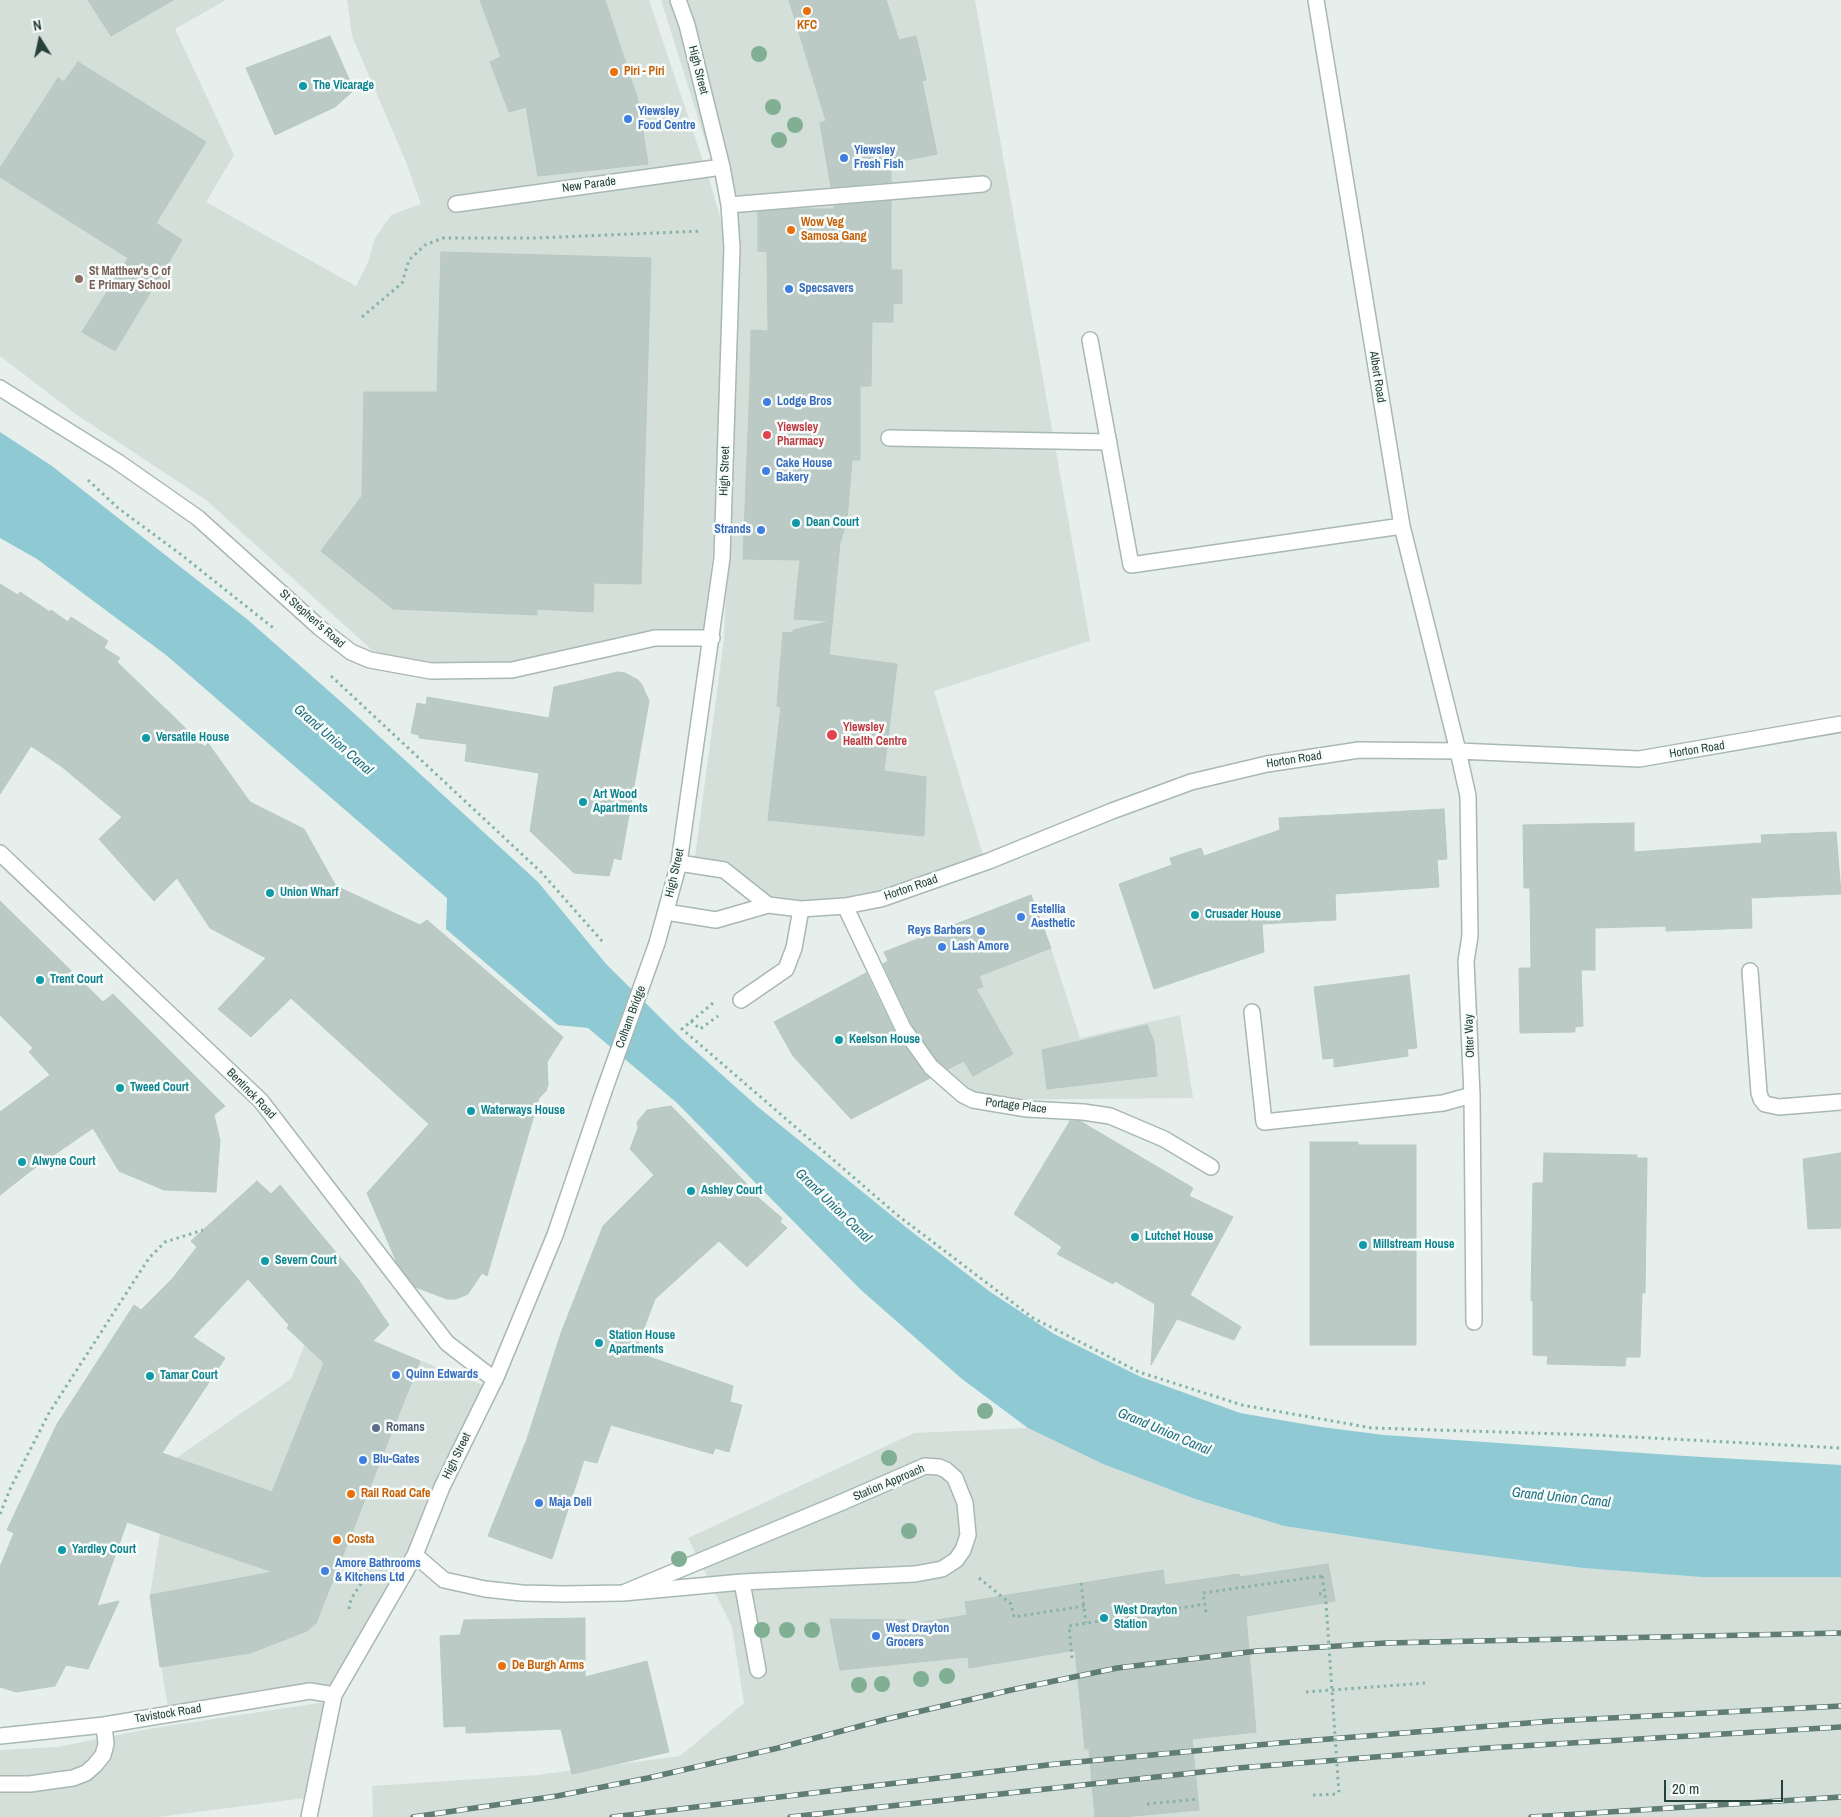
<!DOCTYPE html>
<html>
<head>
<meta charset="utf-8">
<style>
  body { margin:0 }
  #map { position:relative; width:1841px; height:1817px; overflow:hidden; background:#e6efeb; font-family:"Archivo Narrow",sans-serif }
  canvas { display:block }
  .north { position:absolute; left:15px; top:15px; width:50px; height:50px; -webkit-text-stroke:4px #f7fbf9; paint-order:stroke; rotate:350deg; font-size:14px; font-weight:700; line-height:20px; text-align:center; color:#24423a }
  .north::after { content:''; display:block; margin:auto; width:18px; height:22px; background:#24423a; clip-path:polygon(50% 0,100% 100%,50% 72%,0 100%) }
  .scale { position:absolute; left:1664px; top:1780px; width:119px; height:22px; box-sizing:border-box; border:2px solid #24423a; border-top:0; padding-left:6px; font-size:15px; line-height:18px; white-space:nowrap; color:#24423a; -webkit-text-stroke:4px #f7fbf9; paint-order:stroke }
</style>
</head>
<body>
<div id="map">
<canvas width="1841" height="1817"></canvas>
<div class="north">N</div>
<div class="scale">20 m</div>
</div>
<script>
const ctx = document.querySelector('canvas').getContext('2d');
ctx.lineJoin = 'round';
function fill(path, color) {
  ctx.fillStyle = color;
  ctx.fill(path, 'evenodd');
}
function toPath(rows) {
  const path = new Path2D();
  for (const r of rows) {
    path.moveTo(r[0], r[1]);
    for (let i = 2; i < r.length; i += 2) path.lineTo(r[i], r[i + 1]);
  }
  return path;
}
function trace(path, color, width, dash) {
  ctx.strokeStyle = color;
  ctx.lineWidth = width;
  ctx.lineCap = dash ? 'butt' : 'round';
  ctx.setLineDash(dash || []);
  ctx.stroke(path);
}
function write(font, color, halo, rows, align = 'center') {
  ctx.font = font + ' "Archivo Narrow",sans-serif';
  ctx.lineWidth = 5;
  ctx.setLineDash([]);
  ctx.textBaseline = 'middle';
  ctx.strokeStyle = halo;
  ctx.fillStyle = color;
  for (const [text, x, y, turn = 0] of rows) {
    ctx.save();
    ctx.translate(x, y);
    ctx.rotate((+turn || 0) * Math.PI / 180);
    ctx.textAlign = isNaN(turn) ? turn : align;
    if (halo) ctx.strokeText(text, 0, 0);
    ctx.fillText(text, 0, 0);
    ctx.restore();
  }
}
const built = toPath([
  [0,0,226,0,175,29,234,155,206,202,356,286,369,260,374,240,391,215,421,204,406,162,352,36,347,0,649,0,710,182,728,245,720,496,703,634,512,666,429,666,373,651,206,500,77,415,0,356],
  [661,0,975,0,1090,641,934,691,986,865,844,907,772,898,732,866,695,857,724,639,738,245],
  [1031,895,1051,948,1080,1038,1180,1015,1193,1098,973,1100,903,1028,949,1012,921,937],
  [374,1342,485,1386,411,1549,332,1692,264,1689,168,1708,150,1595,160,1533,176,1458,291,1379,305,1344],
  [1028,1428,1103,1464,1195,1499,1284,1526,1449,1551,1583,1568,1701,1577,1841,1577,1841,1817,373,1817,372,1786,537,1775,680,1756,744,1703,732,1627,688,1538,914,1433],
  [326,1702,305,1798,158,1817,0,1817,0,1750,57,1747,154,1728]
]);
const water = toPath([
  [0,432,52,466,248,620,347,707,538,882,607,965,682,1039,758,1107,907,1228,989,1291,1054,1334,1141,1377,1240,1413,1321,1427,1384,1435,1685,1456,1841,1465,1841,1577,1701,1577,1583,1568,1449,1551,1284,1526,1195,1499,1103,1464,1028,1428,962,1379,860,1289,677,1103,588,1028,558,1025,446,929,447,898,166,655,37,559,0,538]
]);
const building = toPath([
  [88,0,173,0,111,36,88,0],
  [480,0,605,0,638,100,648,164,538,176,526,107,509,112,490,62,501,57,480,0],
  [789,0,886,0,899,40,916,36,926,80,922,81,937,154,891,163,891,182,831,187,820,123,826,121,789,0],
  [330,36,354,90,335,107,275,135,246,68,330,36],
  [78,62,206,142,156,223,182,240,115,351,82,332,128,258,0,177,0,168,58,78,64,82,78,62],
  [891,201,891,270,902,270,902,303,893,304,893,322,872,322,871,386,860,386,860,460,852,460,847,520,840,543,829,655,897,664,884,771,926,777,924,836,768,820,781,707,777,706,783,632,793,633,793,630,831,621,794,619,800,560,743,559,750,383,751,330,768,331,767,252,758,251,758,212,797,209,834,209,834,206,891,201],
  [441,252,651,258,641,584,594,583,593,612,537,609,537,615,393,609,321,551,362,496,364,392,437,392,441,252],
  [0,584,18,595,20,592,50,612,51,610,68,622,71,617,108,641,104,648,120,658,117,662,205,747,208,743,250,802,304,829,336,886,420,925,427,920,563,1037,547,1062,548,1085,546,1091,539,1098,487,1276,482,1273,468,1294,456,1299,447,1299,415,1287,397,1263,367,1193,429,1124,291,998,251,1037,218,1009,266,958,210,928,177,878,154,901,99,839,122,817,61,766,31,746,0,794,0,584],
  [618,672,625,673,638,680,642,685,649,701,621,860,614,858,609,876,574,873,530,831,539,773,465,761,467,744,419,738,419,735,411,733,417,703,426,705,427,697,549,718,554,687,618,672],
  [1444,809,1447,859,1437,860,1439,887,1335,894,1336,920,1262,924,1264,952,1154,989,1119,884,1172,865,1170,858,1201,848,1204,856,1280,830,1279,818,1444,809],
  [1634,823,1634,852,1762,843,1761,835,1836,832,1841,894,1751,898,1752,928,1666,931,1666,926,1595,928,1595,970,1581,970,1583,1026,1575,1027,1575,1032,1520,1033,1519,968,1531,968,1530,888,1524,888,1523,825,1634,823],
  [1031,895,1051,948,979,976,983,987,976,989,1013,1054,973,1076,964,1061,948,1069,938,1061,911,1023,883,964,888,961,884,952,1031,895],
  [0,901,103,1002,113,994,225,1106,214,1115,220,1140,216,1192,164,1190,119,1171,93,1128,32,1170,0,1195,0,1112,50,1075,29,1052,33,1048,0,1015,0,901],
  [866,973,895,1033,923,1072,930,1078,851,1119,793,1056,774,1022,866,973],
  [1409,975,1417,1048,1407,1049,1408,1056,1334,1067,1334,1058,1323,1059,1314,987,1409,975],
  [1147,1025,1154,1042,1157,1076,1047,1089,1042,1050,1147,1025],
  [671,1106,746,1183,747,1188,782,1218,780,1222,787,1228,747,1267,719,1241,655,1299,635,1352,733,1386,730,1402,742,1405,729,1452,715,1448,713,1454,611,1425,597,1463,584,1460,552,1559,488,1536,527,1439,561,1333,603,1226,654,1175,630,1149,638,1128,637,1122,647,1110,671,1106],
  [1070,1121,1080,1121,1193,1188,1189,1196,1233,1217,1190,1295,1241,1327,1234,1340,1177,1319,1151,1365,1155,1304,1115,1281,1113,1284,1057,1254,1062,1247,1014,1214,1070,1121],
  [1310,1142,1358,1142,1358,1145,1416,1145,1416,1345,1310,1345,1310,1142],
  [1544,1153,1637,1155,1637,1158,1647,1158,1645,1293,1642,1293,1640,1357,1626,1357,1625,1366,1547,1364,1548,1356,1533,1355,1533,1300,1531,1301,1533,1183,1543,1183,1544,1153],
  [1841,1153,1841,1228,1808,1229,1803,1159,1841,1153],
  [257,1181,271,1194,280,1185,358,1279,389,1325,373,1341,420,1361,316,1623,307,1631,250,1653,160,1667,150,1595,273,1572,127,1522,97,1606,119,1601,88,1669,66,1665,55,1686,16,1692,0,1687,0,1567,14,1533,7,1530,57,1424,134,1305,141,1310,172,1279,197,1247,191,1241,257,1181],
  [248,1279,289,1325,287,1328,324,1363,272,1492,162,1453,225,1358,193,1337,248,1279],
  [1328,1564,1335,1601,1246,1616,1256,1732,1192,1739,1199,1810,1123,1817,1095,1817,1089,1749,1085,1749,1075,1650,969,1668,968,1657,840,1670,830,1619,906,1620,916,1623,925,1622,967,1615,965,1602,1163,1570,1165,1585,1239,1574,1240,1577,1328,1564],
  [585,1618,585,1677,647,1661,669,1752,572,1774,561,1729,466,1733,466,1726,444,1727,440,1636,460,1635,464,1620,585,1618]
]);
const path = toPath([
  [362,317,402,283,409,260,425,245,443,238,536,238,702,231],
  [88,480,118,508,179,553,276,630],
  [331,676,541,872,602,941],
  [713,1003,682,1029,896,1214,1033,1318,1139,1372,1242,1405,1372,1428,1595,1435,1841,1448],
  [691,1021,700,1029,718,1016],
  [0,1514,11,1487,49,1413,149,1258,165,1242,203,1230],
  [979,1578,1011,1604,1014,1617,1084,1606],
  [1081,1583,1086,1623],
  [1319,1594,1324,1593],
  [349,1609,351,1599,374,1564],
  [1206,1612,1203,1593,1322,1576],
  [1072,1658,1069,1626,1205,1604],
  [1306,1692,1425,1683],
  [1313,1795,1339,1794],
  [1147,1804,1198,1799]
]);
const minor = toPath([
  [1316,0,1402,526,1458,751,1468,796,1470,936,1466,961,1472,1095,1474,1322],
  [456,204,722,167],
  [729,205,983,184],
  [1090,340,1131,565,1402,526],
  [0,388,118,462,198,518,320,628,351,652,370,660,431,671,512,670,655,638,712,638],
  [889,438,1109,442],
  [0,853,261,1101,447,1343,495,1380],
  [679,863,724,870,768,905],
  [845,906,903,1028,931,1067,963,1095,973,1100,1027,1109,1083,1112,1110,1116,1164,1139,1211,1167],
  [666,912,716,920,768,905,801,909,845,906,881,899,989,861,1112,811,1191,782,1267,764,1359,750,1458,751,1639,759,1841,724],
  [657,943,679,863,722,558,732,247,729,205,722,167,687,25,678,0],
  [1750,971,1759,1093,1761,1099,1765,1104,1779,1107,1841,1102],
  [741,1000,786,969,794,948,801,909],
  [1252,1012,1264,1122,1443,1103,1472,1095],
  [415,1555,444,1580,485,1589,522,1593,564,1594,623,1593,742,1582,915,1574,942,1569,956,1560,963,1550,968,1535,965,1503,955,1478,946,1470,939,1467,925,1466,840,1503,623,1593],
  [742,1582,758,1670],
  [0,1736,104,1725,310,1691,334,1695],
  [0,1784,30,1784,58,1780,73,1778,86,1773,95,1765,103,1755,106,1744,104,1725],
  [309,1817,334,1695,415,1555,442,1487,497,1375,555,1235,604,1091]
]);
const rail = toPath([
  [413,1817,557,1796,648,1778,778,1748,883,1720,1011,1690,1117,1668,1257,1651,1386,1643,1841,1633],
  [612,1817,1056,1764,1279,1743,1553,1721,1841,1706],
  [790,1817,1238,1768,1487,1748,1841,1727],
  [1531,1817,1841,1797]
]);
const pathBridge = toPath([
  [1322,1576,1326,1603,1339,1794]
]);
const minorBridge = toPath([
  [604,1091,657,943]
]);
const trees = [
  [759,54],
  [773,107],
  [795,125],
  [779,140],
  [985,1411],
  [889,1458],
  [909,1531],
  [679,1559],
  [762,1630],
  [787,1630],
  [812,1630],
  [947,1676],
  [921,1679],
  [882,1684],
  [859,1685]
];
const markers = [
  [807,11,5,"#e8710a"],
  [614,72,5,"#e8710a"],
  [303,86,5,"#0f9aa8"],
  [628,119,5,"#3f7fe0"],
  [844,158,5,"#3f7fe0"],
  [791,230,5,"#e8710a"],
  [79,279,5,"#8d6e63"],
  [789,289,5,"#3f7fe0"],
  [767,402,5,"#3f7fe0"],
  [767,435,5,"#e0444e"],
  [766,471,5,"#3f7fe0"],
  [796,523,5,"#0f9aa8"],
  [761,530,5,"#3f7fe0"],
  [832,735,6,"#e0444e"],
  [146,738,5,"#0f9aa8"],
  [583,802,5,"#0f9aa8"],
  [270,893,5,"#0f9aa8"],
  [1195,915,5,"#0f9aa8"],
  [1021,917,5,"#3f7fe0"],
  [981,931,5,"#3f7fe0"],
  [942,947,5,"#3f7fe0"],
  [40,980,5,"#0f9aa8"],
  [839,1040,5,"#0f9aa8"],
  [120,1088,5,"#0f9aa8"],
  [471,1111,5,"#0f9aa8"],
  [22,1162,5,"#0f9aa8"],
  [691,1191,5,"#0f9aa8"],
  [1135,1237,5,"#0f9aa8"],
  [1363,1245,5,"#0f9aa8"],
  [265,1261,5,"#0f9aa8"],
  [599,1343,5,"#0f9aa8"],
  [396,1375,5,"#3f7fe0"],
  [150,1376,5,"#0f9aa8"],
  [376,1428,5,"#5c6f8a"],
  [363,1460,5,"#3f7fe0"],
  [351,1494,5,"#e8710a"],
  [539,1503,5,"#3f7fe0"],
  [337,1540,5,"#e8710a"],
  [62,1550,5,"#0f9aa8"],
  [325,1571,5,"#3f7fe0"],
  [1104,1618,5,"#0f9aa8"],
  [876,1636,5,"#3f7fe0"],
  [502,1666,5,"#e8710a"]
];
const foodNames = [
  ["KFC",807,26,"center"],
  ["Piri - Piri",624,72],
  ["Wow Veg",801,223],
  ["Samosa Gang",801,237],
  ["Rail Road Cafe",361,1494],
  ["Costa",347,1540],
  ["De Burgh Arms",512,1666]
];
const streetNames = [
  ["High Street",698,70,76],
  ["New Parade",589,185,-8],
  ["Albert Road",1377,377,81],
  ["High Street",725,471,-88],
  ["St Stephen's Road",312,619,41],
  ["Horton Road",1697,750,-9],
  ["Horton Road",1294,760,-9],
  ["High Street",675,873,-77],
  ["Horton Road",911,888,-19],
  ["Colham Bridge",631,1017,-70],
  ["Otter Way",1470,1036,-92],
  ["Bentinck Road",251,1094,46],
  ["Portage Place",1016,1106,7],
  ["High Street",457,1456,-64],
  ["Station Approach",889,1483,-23],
  ["Tavistock Road",168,1714,-9]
];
const cultureNames = [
  ["The Vicarage",313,86],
  ["Dean Court",806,523],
  ["Versatile House",156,738],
  ["Art Wood",593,795],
  ["Apartments",593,809],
  ["Union Wharf",280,893],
  ["Crusader House",1205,915],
  ["Trent Court",50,980],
  ["Keelson House",849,1040],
  ["Tweed Court",130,1088],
  ["Waterways House",481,1111],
  ["Alwyne Court",32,1162],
  ["Ashley Court",701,1191],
  ["Lutchet House",1145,1237],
  ["Millstream House",1373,1245],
  ["Severn Court",275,1261],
  ["Station House",609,1336],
  ["Apartments",609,1350],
  ["Tamar Court",160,1376],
  ["Yardley Court",72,1550],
  ["West Drayton",1114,1611],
  ["Station",1114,1625]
];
const shopNames = [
  ["Yiewsley",638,112],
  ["Food Centre",638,126],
  ["Yiewsley",854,151],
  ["Fresh Fish",854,165],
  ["Specsavers",799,289],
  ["Lodge Bros",777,402],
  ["Cake House",776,464],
  ["Bakery",776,478],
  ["Strands",751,530,"right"],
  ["Estellia",1031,910],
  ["Aesthetic",1031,924],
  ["Reys Barbers",971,931,"right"],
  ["Lash Amore",952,947],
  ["Quinn Edwards",406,1375],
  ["Blu-Gates",373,1460],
  ["Maja Deli",549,1503],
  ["Amore Bathrooms",335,1564],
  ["& Kitchens Ltd",335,1578],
  ["West Drayton",886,1629],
  ["Grocers",886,1643]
];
const educationNames = [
  ["St Matthew's C of",89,272],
  ["E Primary School",89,286]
];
const healthNames = [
  ["Yiewsley",777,428],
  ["Pharmacy",777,442],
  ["Yiewsley",843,728],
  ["Health Centre",843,742]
];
const serviceNames = [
  ["Romans",386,1428]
];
const waterNames = [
  ["Grand Union Canal",333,740,41],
  ["Grand Union Canal",833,1206,44],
  ["Grand Union Canal",1164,1432,23],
  ["Grand Union Canal",1561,1498,6]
];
fill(built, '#d4dfda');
fill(water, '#8ec9d4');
fill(building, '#bbcac4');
trace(building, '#b8c9c2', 1);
trace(minor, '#a8b8b2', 18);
trace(path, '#86b3a5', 3, [2.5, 4]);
trace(minor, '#fff', 15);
trace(rail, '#5f7d75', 5.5);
trace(rail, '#f7fbf9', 4, [11]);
trace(minorBridge, '#a8b8b2', 18, []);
trace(pathBridge, '#86b3a5', 3, [2.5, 4]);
trace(minorBridge, '#fff', 15);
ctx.fillStyle = '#80af93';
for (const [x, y] of trees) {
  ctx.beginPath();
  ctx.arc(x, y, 8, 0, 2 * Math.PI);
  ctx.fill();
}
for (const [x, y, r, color] of markers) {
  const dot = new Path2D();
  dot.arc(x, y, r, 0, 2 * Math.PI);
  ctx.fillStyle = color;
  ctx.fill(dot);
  trace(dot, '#f7fbf9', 2);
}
write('bold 12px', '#c56008', '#f7fbf9', foodNames, 'left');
write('12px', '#24423a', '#f7fbf9', streetNames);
write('bold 12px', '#0d838f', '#f7fbf9', cultureNames, 'left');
write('bold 12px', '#366cbe', '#f7fbf9', shopNames, 'left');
write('bold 12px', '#785e54', '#f7fbf9', educationNames, 'left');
write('bold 12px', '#be3a42', '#f7fbf9', healthNames, 'left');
write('bold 12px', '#4e5e75', '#f7fbf9', serviceNames, 'left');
write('italic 14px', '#1c6f80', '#f7fbf9', waterNames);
</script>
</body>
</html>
